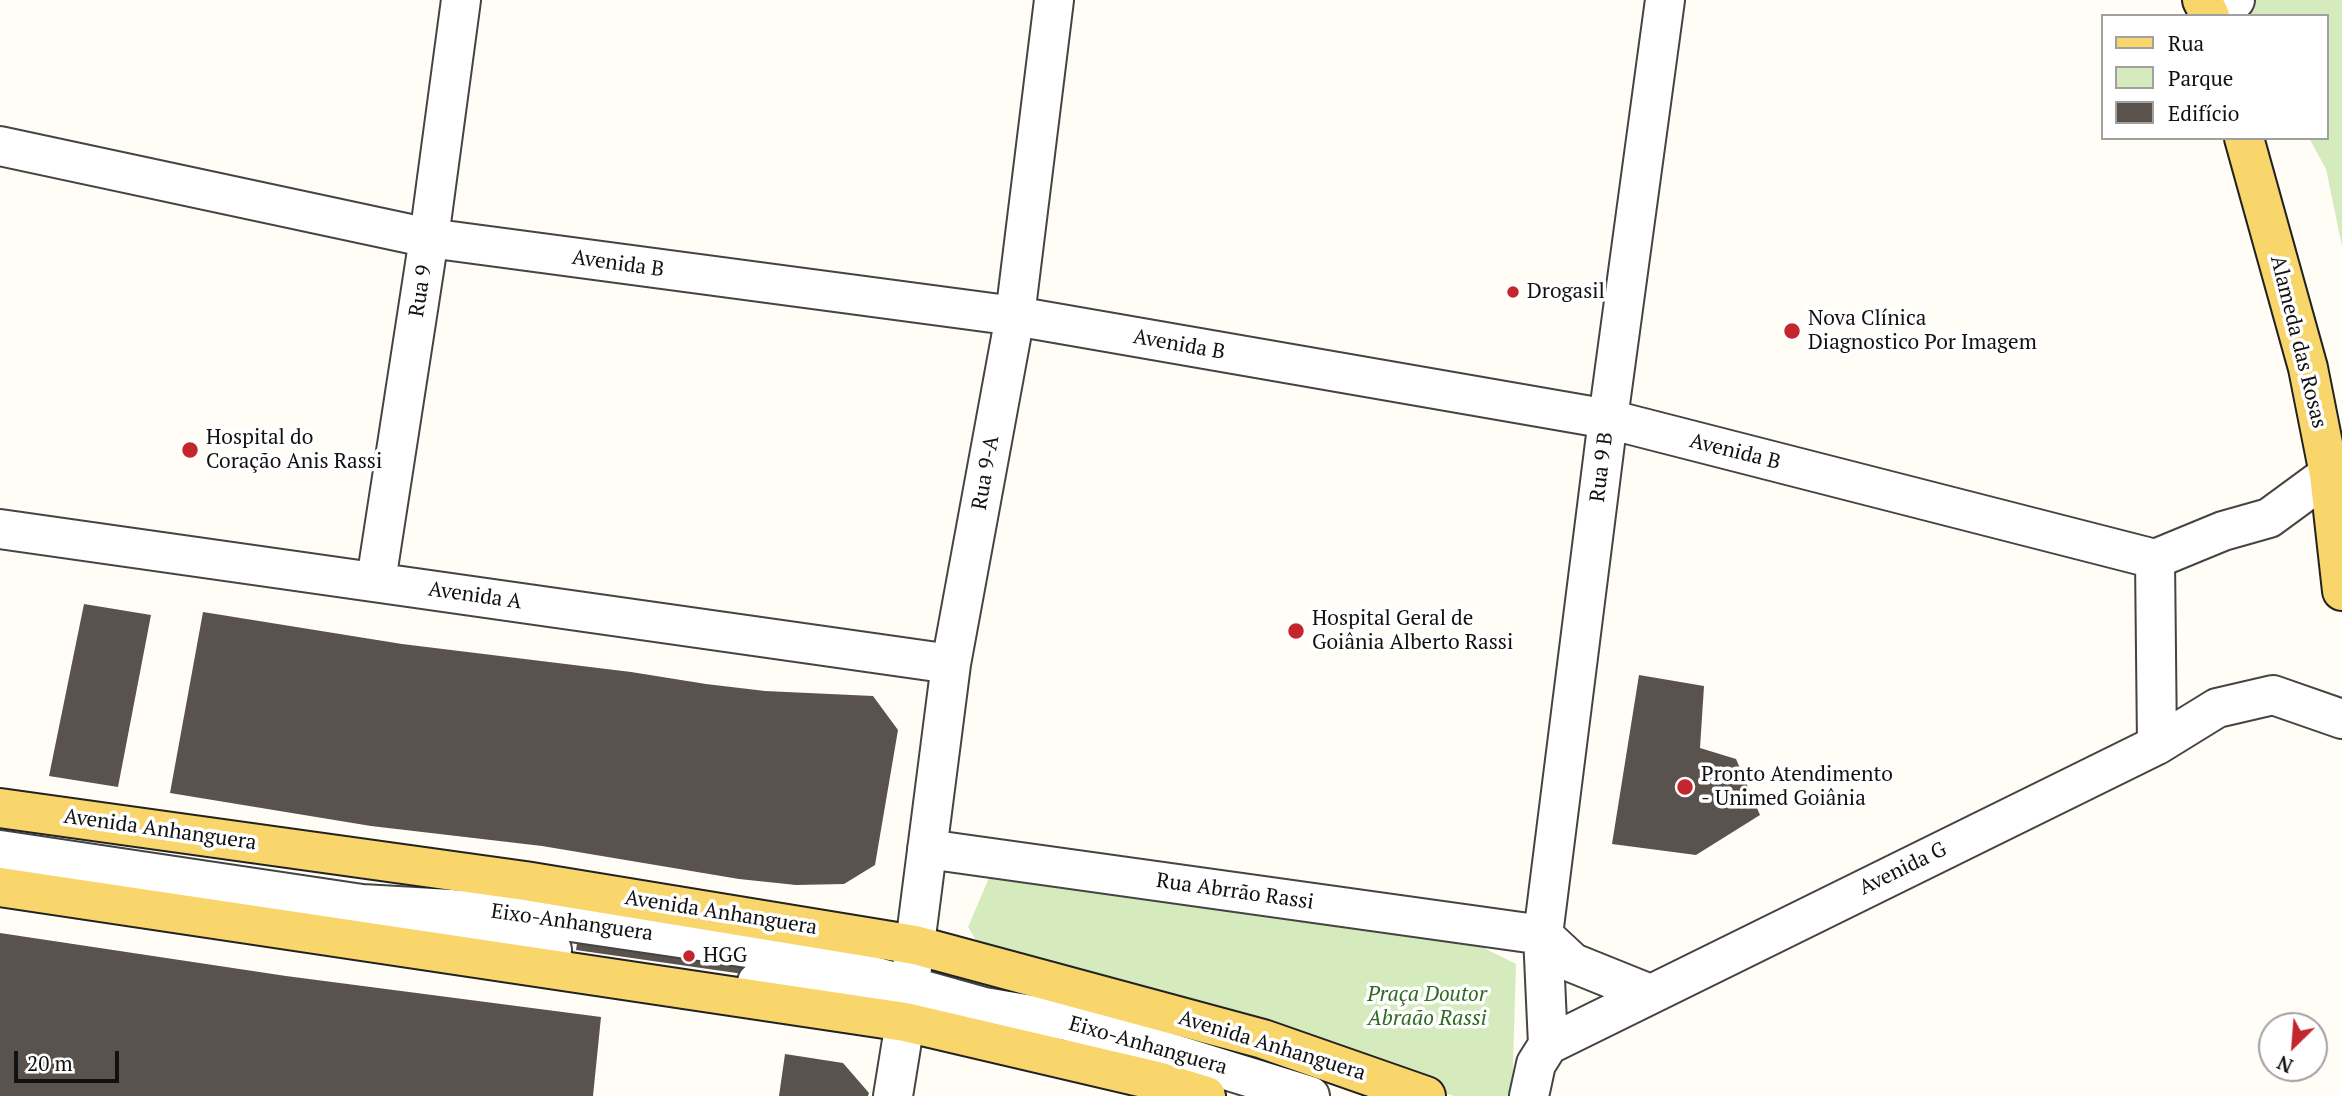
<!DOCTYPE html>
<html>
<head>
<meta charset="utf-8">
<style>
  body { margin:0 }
  #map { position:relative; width:2342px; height:1096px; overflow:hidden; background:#fffdf5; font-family:"PT Serif",serif }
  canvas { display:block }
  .legend { position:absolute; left:2101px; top:14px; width:228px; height:126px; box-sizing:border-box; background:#fff; border:2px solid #a0a0a0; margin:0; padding:9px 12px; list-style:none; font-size:21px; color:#111 }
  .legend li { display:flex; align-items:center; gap:14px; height:35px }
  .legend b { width:35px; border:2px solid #a0a0a0 }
  .north { position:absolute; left:2258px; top:1012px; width:70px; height:70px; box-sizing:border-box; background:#fff; border:2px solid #a0a0a0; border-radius:50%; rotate:205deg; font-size:19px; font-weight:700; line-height:28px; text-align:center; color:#111 }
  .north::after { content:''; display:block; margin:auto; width:24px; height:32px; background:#c4262e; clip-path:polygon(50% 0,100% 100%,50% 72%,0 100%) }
  .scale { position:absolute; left:14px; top:1051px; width:105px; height:32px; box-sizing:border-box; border:4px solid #111; border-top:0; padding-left:9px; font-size:21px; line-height:24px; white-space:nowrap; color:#111; -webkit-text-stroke:5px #fff; paint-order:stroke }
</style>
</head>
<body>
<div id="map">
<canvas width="2342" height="1096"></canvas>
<ul class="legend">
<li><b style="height:9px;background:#f9d66b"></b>Rua</li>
<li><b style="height:19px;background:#d5ebbd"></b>Parque</li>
<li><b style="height:19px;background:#5a524d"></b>Edifício</li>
</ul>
<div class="north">N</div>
<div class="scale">20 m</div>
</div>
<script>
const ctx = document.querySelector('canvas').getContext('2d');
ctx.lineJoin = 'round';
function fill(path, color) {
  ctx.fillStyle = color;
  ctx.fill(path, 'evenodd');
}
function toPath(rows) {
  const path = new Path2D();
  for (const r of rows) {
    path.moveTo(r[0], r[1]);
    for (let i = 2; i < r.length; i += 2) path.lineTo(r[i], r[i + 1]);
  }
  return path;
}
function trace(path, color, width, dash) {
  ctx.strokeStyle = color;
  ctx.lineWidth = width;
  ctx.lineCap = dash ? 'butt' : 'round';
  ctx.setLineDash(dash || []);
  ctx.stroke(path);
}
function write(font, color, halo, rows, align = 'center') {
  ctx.font = font + ' "PT Serif",serif';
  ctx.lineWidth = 7;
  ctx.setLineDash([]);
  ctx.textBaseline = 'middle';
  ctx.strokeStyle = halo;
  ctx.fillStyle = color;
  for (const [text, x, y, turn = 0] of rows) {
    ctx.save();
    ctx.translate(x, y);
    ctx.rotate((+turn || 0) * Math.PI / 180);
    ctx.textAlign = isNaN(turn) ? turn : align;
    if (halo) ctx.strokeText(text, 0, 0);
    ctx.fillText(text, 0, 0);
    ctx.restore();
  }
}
const green = toPath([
  [2231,0,2342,0,2342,246,2326,169,2309,138,2326,138,2326,16,2240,16],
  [995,864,1452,932,1516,964,1512,1096,1454,1096,985,955,968,927]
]);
const building = toPath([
  [84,604,151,615,118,787,49,776],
  [203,612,402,644,631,672,706,684,765,691,873,696,898,730,875,865,844,884,796,885,739,879,542,846,371,826,170,793],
  [1639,675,1704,686,1700,748,1736,759,1760,815,1696,855,1612,844],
  [579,930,802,961,799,982,576,950],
  [0,933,286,976,601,1017,593,1096,0,1096],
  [785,1054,843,1063,869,1093,868,1096,779,1096]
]);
const minor = toPath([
  [2211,16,2235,0],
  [0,146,429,238,1015,316,1608,419,2155,559,2223,531,2269,518,2329,474],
  [0,529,951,664],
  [376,581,429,238,461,0],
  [2157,745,2217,708,2273,695,2342,719],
  [927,849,1543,935],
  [0,850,362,904,503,912,802,956,984,1007,757,982],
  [362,904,502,943,552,950],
  [1543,935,1573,963,1650,994],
  [984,1007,1067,1021,1310,1096],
  [1548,1045,2157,745,2155,559],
  [893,1096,905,1022,951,664,1015,316,1054,0],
  [1529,1096,1536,1064,1548,1045,1543,935,1608,419,1665,0]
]);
const major = toPath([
  [2202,0,2210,16],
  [2244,138,2308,368,2329,474,2342,591],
  [0,808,525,881,915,945,1263,1039,1426,1096],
  [0,887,905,1022,1157,1081,1206,1096]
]);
const markers = [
  [1513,292,7,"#c4262e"],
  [1792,331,9,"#c4262e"],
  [190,450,9,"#c4262e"],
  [1296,631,9,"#c4262e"],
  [1685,787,9,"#c4262e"],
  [689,956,7,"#c4262e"]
];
const streetNames = [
  ["Avenida B",618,264,8],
  ["Rua 9",421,291,-81],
  ["Alameda das Rosas",2298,342,76],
  ["Avenida B",1179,345,10],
  ["Avenida B",1735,452,14],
  ["Rua 9 B",1602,467,-83],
  ["Rua 9-A",986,473,-80],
  ["Avenida A",475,596,8],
  ["Avenida Anhanguera",160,830,8],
  ["Avenida G",1903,869,-26],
  ["Rua Abrrão Rassi",1235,892,8],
  ["Avenida Anhanguera",721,913,9],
  ["Eixo-Anhanguera",572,923,8],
  ["Eixo-Anhanguera",1148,1046,16],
  ["Avenida Anhanguera",1272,1046,17]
];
const poiNames = [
  ["Drogasil",1527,292],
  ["Nova Clínica",1808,319],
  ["Diagnostico Por Imagem",1808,343],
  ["Hospital do",206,438],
  ["Coração Anis Rassi",206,462],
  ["Hospital Geral de",1312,619],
  ["Goiânia Alberto Rassi",1312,643],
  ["Pronto Atendimento",1701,775],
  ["- Unimed Goiânia",1701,799],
  ["HGG",703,956]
];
const parkNames = [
  ["Praça Doutor",1427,995],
  ["Abraão Rassi",1427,1019]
];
fill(green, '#d5ebbd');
fill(building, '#5a524d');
trace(minor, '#444', 42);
trace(major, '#222', 42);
trace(minor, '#fff', 38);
trace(major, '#f9d66b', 38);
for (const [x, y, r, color] of markers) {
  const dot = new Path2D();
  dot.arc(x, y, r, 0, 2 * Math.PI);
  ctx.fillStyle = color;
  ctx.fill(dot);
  trace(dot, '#fff', 2.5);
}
write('21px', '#111', '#fff', streetNames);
write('21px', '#111', '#fff', poiNames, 'left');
write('italic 21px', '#2f6b1f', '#fff', parkNames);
</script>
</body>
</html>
